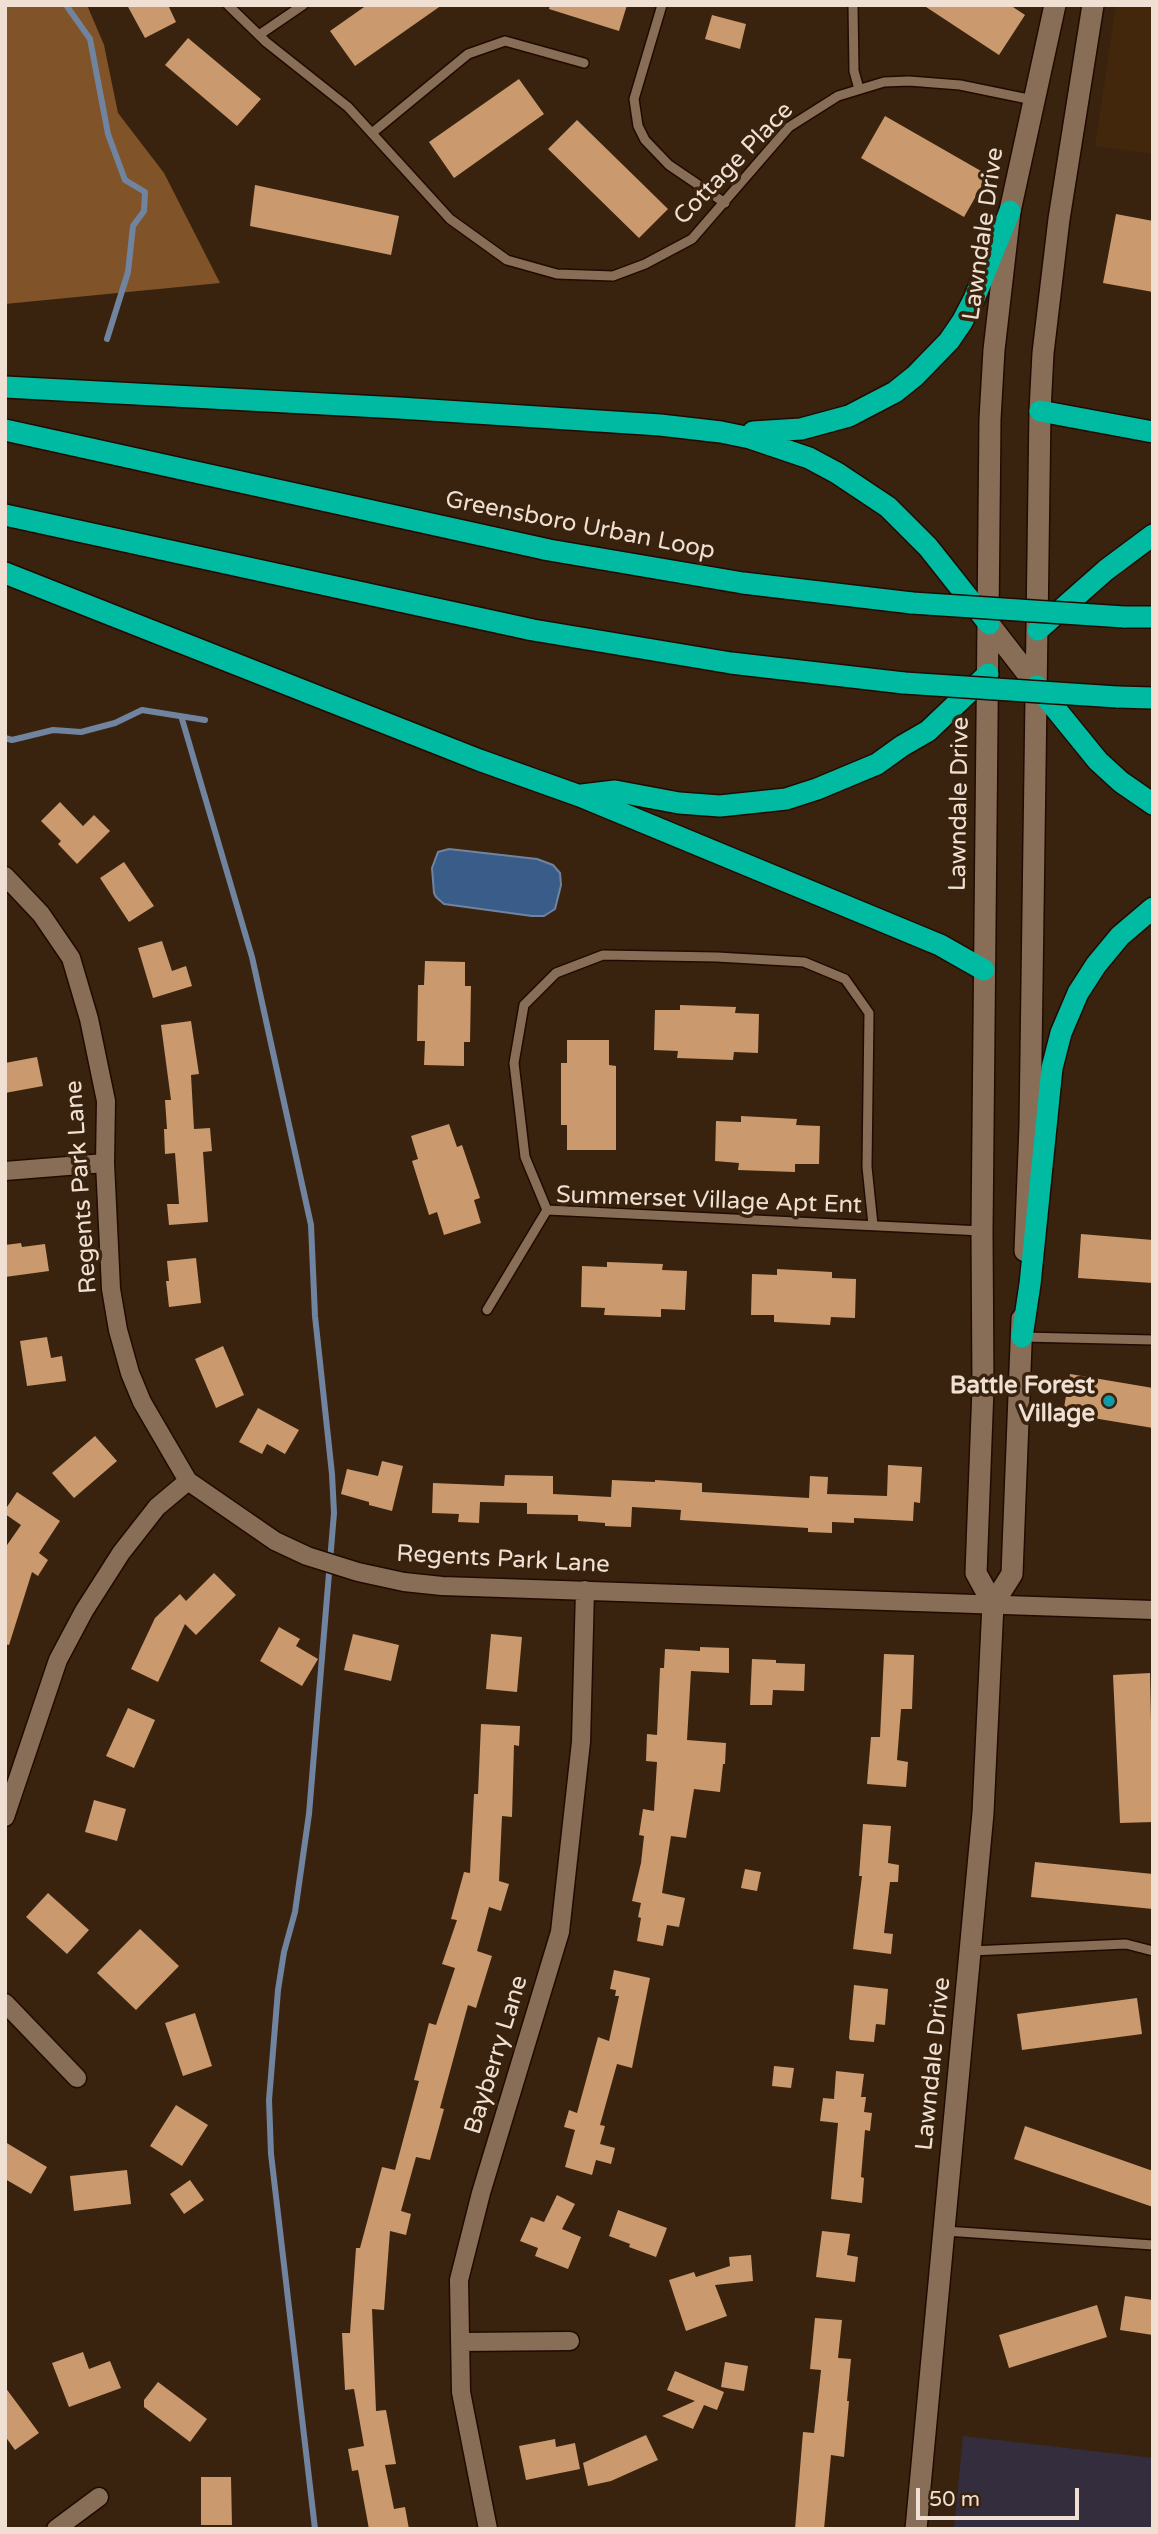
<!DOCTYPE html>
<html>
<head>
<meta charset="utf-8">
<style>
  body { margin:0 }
  #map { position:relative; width:1158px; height:2534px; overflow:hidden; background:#39230e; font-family:"Varela Round",sans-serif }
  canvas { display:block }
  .frame { position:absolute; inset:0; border:7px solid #efe0d3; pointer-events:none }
  .scale { position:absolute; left:916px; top:2488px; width:163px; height:32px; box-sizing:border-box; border:4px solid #efe0d3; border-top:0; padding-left:9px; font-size:21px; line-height:24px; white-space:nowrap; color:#efe0d3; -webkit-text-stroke:5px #39230e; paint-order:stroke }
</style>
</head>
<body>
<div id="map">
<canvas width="1158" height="2534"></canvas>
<div class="frame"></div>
<div class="scale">50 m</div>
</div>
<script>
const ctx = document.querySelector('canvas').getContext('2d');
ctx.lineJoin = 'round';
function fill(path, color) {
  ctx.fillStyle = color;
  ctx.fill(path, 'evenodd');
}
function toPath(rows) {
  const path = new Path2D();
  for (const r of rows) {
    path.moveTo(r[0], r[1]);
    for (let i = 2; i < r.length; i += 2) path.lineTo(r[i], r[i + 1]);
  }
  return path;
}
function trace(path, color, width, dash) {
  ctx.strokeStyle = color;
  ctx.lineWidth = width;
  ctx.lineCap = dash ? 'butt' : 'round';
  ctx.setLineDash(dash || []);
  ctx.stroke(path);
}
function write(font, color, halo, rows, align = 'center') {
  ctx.font = font + ' "Varela Round",sans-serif';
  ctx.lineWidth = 7;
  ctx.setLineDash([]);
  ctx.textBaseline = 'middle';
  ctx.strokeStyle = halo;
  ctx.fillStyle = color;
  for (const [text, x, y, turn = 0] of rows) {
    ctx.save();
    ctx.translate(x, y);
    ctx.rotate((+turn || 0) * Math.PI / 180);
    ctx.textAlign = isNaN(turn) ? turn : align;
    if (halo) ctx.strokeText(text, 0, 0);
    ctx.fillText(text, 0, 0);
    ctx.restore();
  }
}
const built = toPath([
  [1116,5,1153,5,1153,154,1095,146]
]);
const education = toPath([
  [963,2436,1153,2458,1153,2529,954,2529]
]);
const forest = toPath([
  [5,5,87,5,104,45,118,113,164,173,220,283,5,304]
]);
const water = toPath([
  [449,849,537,859,553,865,560,873,561,885,555,909,544,916,532,916,444,904,436,897,434,893,432,868,438,852,449,849]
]);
const stream = toPath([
  [66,5,90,39,108,134,125,180,145,192,144,211,133,226,128,272,107,339],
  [182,719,252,957,311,1225,315,1316,332,1474,334,1513,309,1814,295,1912,284,1952,278,1990,269,2100,271,2154,315,2529],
  [5,738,12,740,53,730,81,732,115,723,142,710,205,720]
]);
const building = toPath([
  [127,5,168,5,176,22,145,38],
  [367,5,442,5,355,66,330,31],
  [550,5,627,5,619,31,549,9],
  [923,5,1010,5,1025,15,999,55],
  [712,15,746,24,740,49,705,39],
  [188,38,261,99,237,126,165,65],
  [519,79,544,114,454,178,429,142],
  [885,116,988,175,964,217,861,158],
  [577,120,668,209,639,238,548,149],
  [255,185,399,216,391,255,250,226],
  [1116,214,1153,221,1153,292,1103,283],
  [60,802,83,826,94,815,110,831,77,864,58,844,61,841,41,821],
  [124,862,154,906,129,922,100,878],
  [162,941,172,971,186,966,192,986,153,998,138,948],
  [425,961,465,962,465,986,471,986,470,1042,464,1042,464,1066,424,1065,425,1041,417,1041,418,985,424,985],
  [680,1005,736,1007,735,1013,759,1014,758,1053,734,1052,733,1060,677,1058,678,1051,654,1050,655,1010,680,1010],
  [191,1021,199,1074,191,1075,194,1129,210,1128,212,1151,203,1152,208,1222,169,1225,167,1204,179,1204,175,1153,165,1154,164,1129,167,1129,165,1100,171,1100,161,1025],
  [567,1040,609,1040,609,1065,616,1066,616,1150,567,1150,567,1125,561,1125,561,1063,567,1063],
  [37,1057,43,1086,5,1093,5,1063],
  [741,1116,797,1119,796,1125,820,1126,819,1164,795,1164,795,1172,738,1170,739,1163,715,1161,716,1121,741,1122],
  [449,1124,457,1147,462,1145,480,1198,474,1200,481,1223,444,1235,437,1212,429,1215,412,1161,418,1159,411,1136],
  [1081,1234,1153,1240,1153,1283,1078,1278],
  [21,1243,22,1247,45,1244,49,1271,5,1277,5,1245],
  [196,1258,201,1303,169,1307,166,1281,169,1281,167,1261],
  [607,1262,663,1264,662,1270,687,1271,685,1310,661,1309,661,1317,604,1315,605,1308,581,1307,582,1266,607,1267],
  [777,1269,832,1272,832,1278,856,1279,855,1318,831,1317,830,1325,774,1322,774,1315,751,1315,752,1274,777,1275],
  [47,1337,51,1358,62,1356,66,1381,27,1386,20,1341],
  [223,1346,244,1395,216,1408,195,1359],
  [1070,1374,1153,1388,1153,1428,1063,1413],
  [258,1408,299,1430,285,1454,267,1444,262,1454,239,1442],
  [95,1436,117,1461,74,1498,52,1473],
  [382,1461,403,1466,392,1511,369,1505,369,1502,341,1494,347,1469,378,1476],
  [888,1465,922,1467,920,1503,914,1502,913,1521,854,1518,854,1523,832,1522,832,1533,808,1532,808,1528,680,1520,681,1510,632,1507,631,1527,605,1526,605,1523,578,1521,578,1515,527,1514,527,1503,480,1502,479,1523,458,1522,459,1514,432,1513,433,1483,504,1486,505,1475,553,1476,553,1494,611,1497,612,1480,655,1482,655,1480,702,1483,702,1492,809,1498,810,1476,828,1477,827,1494,887,1496],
  [17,1492,60,1521,39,1553,48,1560,38,1576,32,1572,9,1645,5,1644,5,1548,21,1525,5,1514,5,1510],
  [214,1573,236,1595,196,1635,185,1624,158,1682,131,1669,155,1618,180,1594,186,1601],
  [279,1627,300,1639,296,1646,318,1659,302,1686,260,1661],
  [353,1634,399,1645,391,1681,344,1670],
  [491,1634,522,1637,517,1692,486,1689],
  [700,1647,729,1648,729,1673,691,1671,687,1740,726,1743,725,1764,723,1764,720,1792,694,1789,686,1838,671,1836,662,1893,685,1898,679,1927,667,1925,663,1946,637,1941,641,1918,638,1917,641,1903,632,1901,641,1863,644,1836,639,1835,643,1809,654,1811,657,1762,646,1761,647,1734,657,1735,660,1668,664,1668,665,1649,700,1651],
  [884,1654,914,1655,912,1709,901,1709,897,1760,908,1762,906,1787,867,1784,871,1737,880,1737],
  [752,1659,776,1660,776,1663,805,1664,804,1691,773,1690,772,1705,750,1705],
  [1150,1673,1153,1822,1120,1823,1113,1675],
  [128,1708,155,1720,134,1768,106,1756],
  [481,1724,520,1726,519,1746,514,1745,512,1817,502,1816,499,1881,509,1884,501,1911,489,1907,477,1951,492,1956,476,2008,468,2005,440,2108,444,2109,430,2160,416,2157,401,2211,411,2214,406,2235,390,2231,384,2310,372,2309,376,2411,386,2410,396,2464,385,2465,394,2509,405,2507,409,2529,369,2529,358,2470,352,2471,348,2449,364,2446,354,2389,345,2390,342,2333,350,2333,356,2248,360,2248,382,2167,395,2170,419,2081,414,2080,429,2023,436,2025,455,1968,442,1964,457,1920,451,1919,464,1872,470,1873,474,1794,478,1794],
  [94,1800,126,1809,117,1841,85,1832],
  [863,1824,891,1826,888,1863,899,1865,898,1882,890,1882,884,1933,893,1934,891,1954,853,1949,862,1876,859,1876],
  [1035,1862,1153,1874,1153,1909,1031,1897],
  [745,1869,761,1872,757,1891,741,1888],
  [48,1893,89,1930,67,1954,26,1917],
  [140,1929,179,1966,136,2010,97,1973],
  [614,1970,650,1978,632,2068,617,2064,600,2125,605,2126,600,2144,615,2148,611,2164,596,2160,592,2175,565,2167,575,2130,564,2127,569,2110,577,2113,598,2037,609,2041,619,1996,615,1996,616,1990,610,1989],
  [854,1985,888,1989,885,2025,876,2024,874,2042,850,2040,849,2038],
  [1137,1998,1142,2034,1022,2050,1017,2014],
  [195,2013,212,2066,183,2076,165,2023],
  [774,2066,794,2068,791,2088,772,2086],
  [836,2071,864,2074,861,2097,866,2097,864,2112,872,2113,870,2131,865,2130,861,2177,864,2178,862,2203,831,2199,838,2123,820,2121,823,2098,834,2099],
  [176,2105,208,2125,182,2166,150,2146],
  [1025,2126,1153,2171,1153,2207,1014,2159],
  [5,2142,47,2167,31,2194,5,2179],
  [127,2170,131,2204,74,2211,70,2176],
  [190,2180,204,2200,184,2214,170,2194],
  [557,2195,575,2204,562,2229,581,2237,568,2269,535,2256,538,2248,520,2241,531,2217,544,2222],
  [618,2210,667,2228,656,2257,629,2247,630,2244,609,2236],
  [822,2231,850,2234,847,2255,858,2257,855,2282,816,2277],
  [751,2255,753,2281,715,2285,727,2316,686,2331,669,2280,694,2272,696,2277,730,2266,729,2257],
  [1125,2296,1153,2300,1153,2335,1120,2330],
  [1097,2305,1107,2337,1009,2368,999,2335],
  [815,2318,842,2320,838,2358,851,2359,847,2401,849,2401,844,2457,831,2455,824,2529,795,2529,803,2432,814,2433,821,2370,810,2369],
  [83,2352,89,2369,110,2361,121,2388,69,2407,52,2363],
  [725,2362,748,2366,744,2391,721,2387],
  [675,2371,724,2392,717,2410,704,2405,693,2429,662,2416,695,2401,667,2390],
  [158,2382,207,2419,190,2442,144,2407,144,2400],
  [5,2387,39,2433,15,2450,5,2436],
  [646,2435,658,2460,611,2481,588,2486,583,2463],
  [555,2439,556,2447,575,2443,580,2469,526,2480,519,2446],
  [201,2477,231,2477,232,2525,201,2525]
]);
const lane = toPath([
  [228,5,266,42,348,107,450,219,507,260,557,274,613,276,645,264,692,239,789,127,838,96,884,82,909,81,960,85,1033,100],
  [662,5,634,99,638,126,645,140,669,165,725,203],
  [853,5,854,71,859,89],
  [259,35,303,5],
  [372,133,468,54,505,41,584,63],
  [547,1210,525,1157,514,1063,524,1005,556,973,603,955,717,957,804,962,845,979,869,1013,867,1167,873,1225],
  [487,1310,547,1210,982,1231],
  [1023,1337,1153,1340],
  [971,1951,1126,1944,1153,1951],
  [945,2231,1153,2245]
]);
const street = toPath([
  [5,876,41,914,71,958,89,1019,106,1101,105,1163,111,1289,118,1330,130,1373,142,1402,188,1481,275,1541,307,1556,358,1572,404,1582,442,1586,1153,1610],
  [5,1171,105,1163],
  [5,1817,58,1660,84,1611,121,1553,157,1507,188,1481],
  [5,2003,77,2078],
  [461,2342,570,2341],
  [56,2529,99,2497],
  [488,2529,461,2392,459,2280,481,2193,560,1932,581,1742,585,1590]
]);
const secondary = toPath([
  [989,624,1037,686],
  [1025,1251,1030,1126,1040,411,1043,353,1059,219,1093,5],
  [993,1604,976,1573,983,1388,982,1231,990,419,994,350,1010,211,1055,5],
  [916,2529,983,1813,993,1604,1012,1574,1022,1319]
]);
const highway = toPath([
  [5,387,399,408,660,425,721,432,750,438,809,458,837,473,888,507,928,547,989,624],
  [1040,411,1153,432],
  [5,430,549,550,743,583,912,603],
  [753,432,801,429,849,416,895,392,915,376,949,341,962,322,974,299,1010,211],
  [5,515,533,630,731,663,904,683],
  [5,573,479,760,580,796,940,945,984,970],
  [1124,617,1153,617],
  [1038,630,1106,570,1153,535],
  [1037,686,1098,761,1121,782,1153,804],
  [1117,697,1153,698],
  [582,795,615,791,679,803,720,806,786,799,817,789,877,764,902,746,928,731,988,674],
  [1022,1337,1030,1284,1052,1068,1061,1033,1078,993,1096,965,1120,936,1153,908]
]);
const highwayBridge = toPath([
  [912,603,1124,617],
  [904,683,1117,697]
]);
const markers = [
  [1109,1401,7,"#0f9aa8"]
];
const streetNames = [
  ["Cottage Place",734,164,-46],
  ["Lawndale Drive",984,234,-82],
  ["Greensboro Urban Loop",580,526,11],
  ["Lawndale Drive",960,804,-89],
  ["Regents Park Lane",82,1187,-94],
  ["Summerset Village Apt Ent",709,1201,2],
  ["Regents Park Lane",503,1560,3],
  ["Bayberry Lane",497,2055,-73],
  ["Lawndale Drive",934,2064,-84]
];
const poiNames = [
  ["Battle Forest",1095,1387],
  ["Village",1095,1415]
];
fill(built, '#43270c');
fill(education, '#332d3d');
fill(forest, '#805329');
fill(water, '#3a5c89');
trace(water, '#70849f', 2);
trace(stream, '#70849f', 6);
fill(building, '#cb996e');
trace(lane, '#200b00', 12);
trace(street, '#200b00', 21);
trace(secondary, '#200b00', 24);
trace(highway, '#200b00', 24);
trace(lane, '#886d57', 9);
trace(street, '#886d57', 18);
trace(secondary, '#886d57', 21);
trace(highway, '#01baa2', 21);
trace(highwayBridge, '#200b00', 24, []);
trace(highwayBridge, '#01baa2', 21);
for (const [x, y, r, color] of markers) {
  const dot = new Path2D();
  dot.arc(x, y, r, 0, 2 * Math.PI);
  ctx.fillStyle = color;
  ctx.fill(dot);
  trace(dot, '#39230e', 2.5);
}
write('24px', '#efe0d3', '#39230e', streetNames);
write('bold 24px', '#efe0d3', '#39230e', poiNames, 'right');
</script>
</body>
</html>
